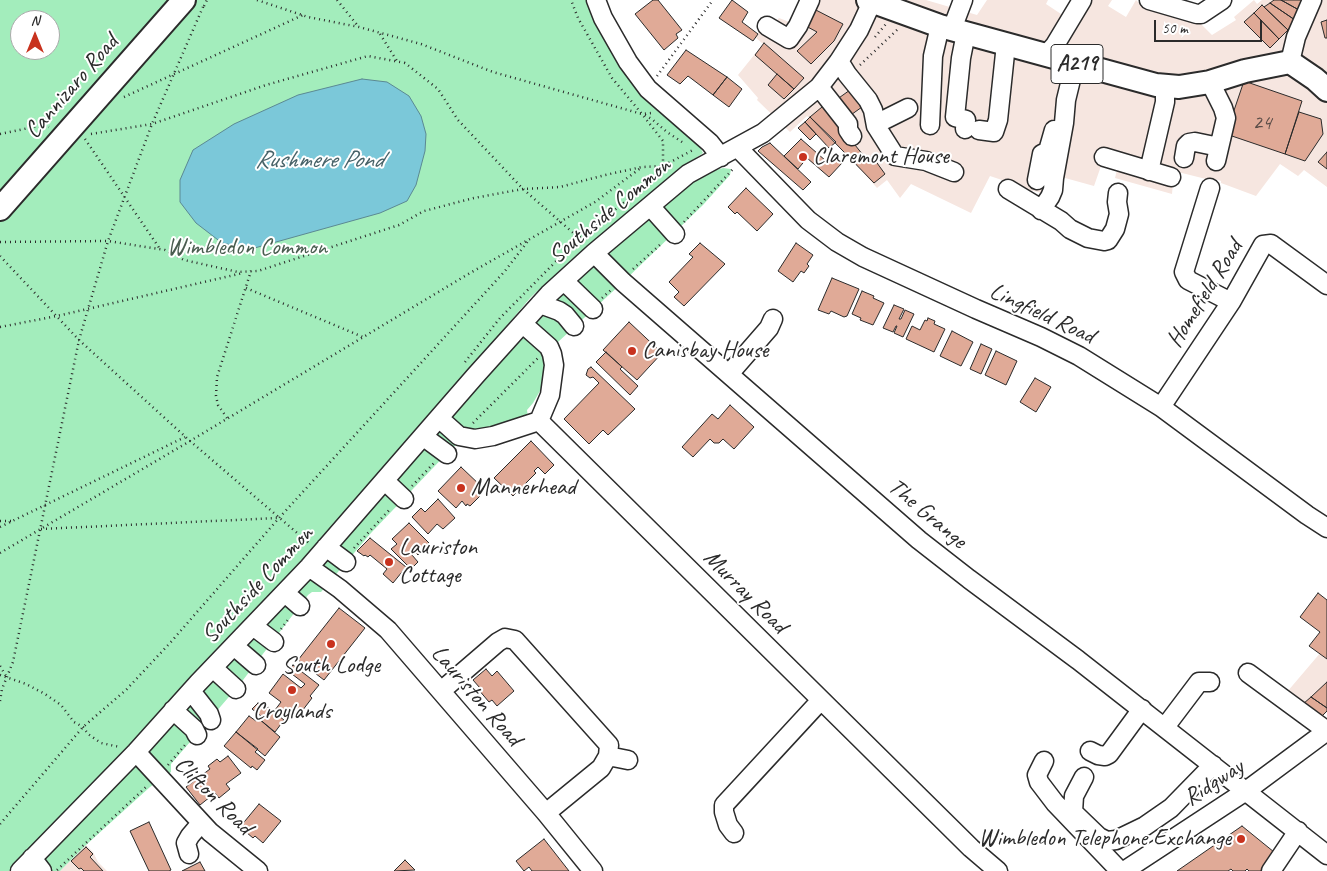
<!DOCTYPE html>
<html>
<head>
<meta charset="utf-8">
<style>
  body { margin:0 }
  #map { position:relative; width:1327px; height:871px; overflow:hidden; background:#fff; font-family:Caveat,sans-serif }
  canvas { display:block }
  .north { position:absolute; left:10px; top:10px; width:50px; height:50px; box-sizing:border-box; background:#fff; border:1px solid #aaa; border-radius:50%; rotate:0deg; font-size:14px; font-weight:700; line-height:20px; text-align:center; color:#2b2b2b }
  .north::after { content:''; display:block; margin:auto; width:18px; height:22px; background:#c8321e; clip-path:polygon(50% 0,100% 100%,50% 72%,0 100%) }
  .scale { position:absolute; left:1154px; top:20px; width:108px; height:22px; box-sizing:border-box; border:2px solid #2b2b2b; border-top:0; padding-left:6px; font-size:15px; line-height:18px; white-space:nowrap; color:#2b2b2b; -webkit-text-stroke:4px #fff; paint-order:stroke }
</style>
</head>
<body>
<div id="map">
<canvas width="1327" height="871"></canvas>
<div class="north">N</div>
<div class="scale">50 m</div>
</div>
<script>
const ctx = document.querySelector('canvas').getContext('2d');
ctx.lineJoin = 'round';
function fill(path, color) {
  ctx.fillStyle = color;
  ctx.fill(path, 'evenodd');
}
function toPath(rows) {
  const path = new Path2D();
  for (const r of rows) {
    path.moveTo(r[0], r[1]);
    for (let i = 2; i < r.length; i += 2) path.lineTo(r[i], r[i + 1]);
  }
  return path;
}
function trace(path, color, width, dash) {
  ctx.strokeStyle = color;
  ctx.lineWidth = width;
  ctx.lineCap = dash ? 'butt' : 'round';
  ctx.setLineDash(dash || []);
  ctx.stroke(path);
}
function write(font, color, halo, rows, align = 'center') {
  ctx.font = font + ' Caveat,sans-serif';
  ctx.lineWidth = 4;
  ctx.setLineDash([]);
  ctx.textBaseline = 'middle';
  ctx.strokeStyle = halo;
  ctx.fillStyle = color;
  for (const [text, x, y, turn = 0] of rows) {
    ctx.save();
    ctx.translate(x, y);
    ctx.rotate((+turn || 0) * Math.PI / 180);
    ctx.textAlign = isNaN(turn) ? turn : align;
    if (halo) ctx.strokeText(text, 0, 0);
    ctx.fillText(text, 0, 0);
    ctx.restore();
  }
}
const built = toPath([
  [807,0,926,0,977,15,987,0,1048,0,1046,4,1076,24,1092,0,1112,0,1108,6,1126,17,1136,0,1141,5,1199,22,1212,35,1236,20,1234,17,1254,0,1257,4,1262,0,1327,0,1327,187,1304,170,1298,176,1280,164,1256,196,1221,183,1221,181,1215,179,1214,181,1174,171,1172,194,1115,178,1117,170,1101,166,1094,186,1047,173,1045,187,1042,193,1016,187,1005,181,990,176,971,213,911,184,900,198,887,180,877,188,840,147,807,116,790,132,757,100,758,98,738,75,763,44,755,37,767,21,773,25,779,18,792,23],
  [1327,645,1327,712,1321,718,1287,692],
  [86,845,93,852,98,862,107,871,60,871]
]);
const green = toPath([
  [0,0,587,0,597,28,625,70,651,105,700,147,703,153,674,173,591,247,572,259,531,297,317,550,119,759,9,871,0,871],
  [20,20,50,20,50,50,20,50],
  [723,168,731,169,730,175,703,205,623,282,545,354,548,360,544,384,533,403,527,410,528,418,475,432,452,448,371,533,321,592,312,592,308,595,240,684,171,764,171,772,150,787,86,845,60,871,29,871,566,290,634,228,691,182,713,171]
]);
const water = toPath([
  [362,79,387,82,409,96,421,116,426,134,425,151,416,185,407,201,380,213,251,249,222,243,196,223,180,202,180,180,193,150,234,124,298,95,362,79]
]);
const building = toPath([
  [653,0,658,0,682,30,676,34,678,38,664,50,635,14,653,0],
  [732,0,748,12,742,22,758,34,753,41,719,18,732,0],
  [1274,0,1281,0,1299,10,1295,20,1270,3,1274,0],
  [1281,0,1304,0,1299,10,1281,0],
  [1270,3,1295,20,1288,30,1264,7,1270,3],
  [1262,5,1288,30,1279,39,1254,13,1262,5],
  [812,8,843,24,834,41,811,64,797,51,817,32,804,25,812,8],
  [1254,13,1279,39,1270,48,1244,22,1254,13],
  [1327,20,1327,38,1325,38,1321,22,1327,20],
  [764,43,804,78,794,89,755,55,764,43],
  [686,50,727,77,713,95,688,76,680,84,667,75,686,50],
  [777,74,794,89,784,99,768,85,777,74],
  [727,77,742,89,729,107,713,95,727,77],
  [1244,81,1302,101,1285,154,1226,134,1244,81],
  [850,90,862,107,848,117,836,100,850,90],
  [828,102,835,120,867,160,872,156,885,174,874,183,810,117,828,102],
  [1299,112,1321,119,1323,134,1305,161,1285,154,1299,112],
  [810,117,836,142,829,148,805,122,810,117],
  [805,122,816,134,810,140,798,128,805,122],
  [801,139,826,161,832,154,842,163,829,177,807,158,798,169,784,156,801,139],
  [770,143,811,182,803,190,758,151,762,147,770,143],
  [1327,152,1327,169,1318,162,1327,152],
  [746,188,773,214,757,231,737,212,735,214,728,207,746,188],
  [700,243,725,264,684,306,674,297,679,292,669,282,693,257,689,254,700,243],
  [796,243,813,255,807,264,809,266,804,273,801,271,793,282,778,271,796,243],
  [832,278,859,289,847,316,844,317,831,311,829,314,818,310,832,278],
  [862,291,874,296,873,298,884,303,873,325,860,320,861,318,852,314,862,291],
  [894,305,904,309,899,319,901,319,905,310,914,314,903,337,894,333,897,326,896,326,893,332,883,328,894,305],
  [928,318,935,321,934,324,945,329,934,352,906,339,912,326,920,330,925,320,927,321,928,318],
  [629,322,662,353,637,380,603,350,629,322],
  [952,331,973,342,961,366,940,356,952,331],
  [981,344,992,349,981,374,970,369,981,344],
  [996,351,1017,361,1006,385,985,375,996,351],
  [606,352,622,367,620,369,638,386,630,395,596,362,606,352],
  [591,367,635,409,608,435,603,430,589,444,564,419,599,383,593,377,590,378,586,375,588,369,591,367],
  [1035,378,1051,387,1036,412,1020,402,1035,378],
  [730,405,754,427,734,449,723,439,719,443,714,443,710,439,693,457,682,447,712,414,718,419,730,405],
  [531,441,554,465,545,474,538,467,534,471,536,473,513,496,494,478,531,441],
  [461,467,482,487,480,490,483,493,470,506,467,504,466,506,462,501,456,508,438,491,461,467],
  [438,499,455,518,443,529,437,524,428,534,412,517,421,508,425,512,438,499],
  [409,523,429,543,418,555,415,552,412,555,418,562,411,569,391,549,397,544,392,539,409,523],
  [370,538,406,567,393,583,383,574,387,569,370,555,368,557,365,555,364,556,357,551,370,538],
  [1318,593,1327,600,1327,659,1309,646,1320,632,1300,617,1318,593],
  [339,608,365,628,324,680,298,660,339,608],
  [293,665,319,685,310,696,312,698,299,715,296,713,294,715,290,711,285,717,275,710,281,702,269,693,283,674,301,688,305,684,288,671,293,665],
  [486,669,492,676,497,671,514,691,497,706,492,700,489,702,478,689,480,688,473,680,486,669],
  [1327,682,1327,708,1311,697,1327,682],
  [1311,697,1327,708,1327,711,1321,717,1303,704,1311,697],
  [258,703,266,709,268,707,284,720,275,732,258,718,261,716,252,709,258,703],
  [249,716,256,721,258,718,280,737,265,756,236,732,249,716],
  [236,732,258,749,255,752,265,760,257,770,252,766,251,768,224,746,236,732],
  [228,756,241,773,226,784,230,789,219,798,215,793,200,805,186,787,210,769,208,766,217,759,220,762,228,756],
  [259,804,281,821,263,843,255,836,253,838,240,827,259,804],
  [149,822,171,870,169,871,149,871,130,831,149,822],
  [1242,826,1274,852,1261,871,1249,871,1247,869,1245,871,1233,871,1231,869,1228,871,1177,871,1242,826],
  [544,839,569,871,532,871,529,867,524,871,516,861,544,839],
  [86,847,93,854,90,857,103,871,84,871,81,868,79,869,71,861,86,847],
  [405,860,415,870,394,871,405,860],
  [200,862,205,871,182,871,200,862]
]);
const path = toPath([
  [257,0,308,17,359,27,421,44,493,72,642,114,652,113],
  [337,0,358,26],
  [204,6,207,0],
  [380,34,397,61],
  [875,37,886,24],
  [860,65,898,29],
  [657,76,713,0],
  [124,97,303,15],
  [645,115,653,120,667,132,685,144],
  [0,134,43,125,49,127],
  [91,134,152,124,266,85,368,56,405,63,438,89,458,120,523,189,579,238],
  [85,139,160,249],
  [684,222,733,169],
  [0,242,108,241,165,250,184,260,238,272,258,271,399,225,424,211,474,198,523,189,560,187,605,175,642,167,663,166,693,150],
  [0,256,79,340,190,441,310,544],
  [633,269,662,243],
  [246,288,363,337],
  [602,298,611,290],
  [0,327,57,316,243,273],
  [465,362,500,318,579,238,645,186,663,166,663,141,642,114,612,78,578,18,571,0],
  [227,418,218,405,216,396,217,377,251,271],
  [473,423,538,358],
  [412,486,434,463],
  [0,521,11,521],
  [0,527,185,437],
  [41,529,278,518],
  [354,548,391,508],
  [0,553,190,441,470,273,595,202,642,167],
  [281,629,290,617],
  [0,666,6,676],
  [0,675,26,684,45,694,61,705,74,722,83,727,88,734,101,743,120,747],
  [0,701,2,689,13,662,79,340,108,241,152,124,203,7,202,4],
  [168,765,185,745],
  [0,824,83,727,126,690,170,643,279,518,505,271,528,241],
  [57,870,146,787]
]);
const minor = toPath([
  [596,0,603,18,628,62,648,89,710,143,721,157],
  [1149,0,1197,14,1201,14,1222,0],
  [767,26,789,39,798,26,810,0],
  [952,29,963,0],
  [1046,55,1055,45,1082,0],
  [839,61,847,74,868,100,873,110,876,126,895,156,926,161,954,172],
  [1290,62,1296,37,1312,0],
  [1210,82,1223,108,1226,118,1216,161],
  [819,87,848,124,848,130,852,136],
  [875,120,884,120,908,108],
  [930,125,933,56,940,26],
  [965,129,966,120,955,117,961,58,966,33],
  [979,130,994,132,998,120,1006,44],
  [738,148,808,220,837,242,863,257,976,309,1041,337,1079,356,1161,407,1307,515,1327,528],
  [1104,157,1171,177],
  [1184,158,1186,146,1189,143,1195,142,1219,147],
  [1149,171,1165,102,1165,87],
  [1037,180,1042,154,1048,151,1054,130],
  [1210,188,1184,272,1188,280,1231,302],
  [1008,189,1061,221,1070,229,1088,238,1104,241,1108,240,1115,229,1119,214,1117,202,1118,193],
  [650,206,675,234],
  [1041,210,1050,197,1053,190,1054,178,1064,123,1066,100,1075,63],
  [594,253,623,282,919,540,969,579,1078,660,1327,855],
  [564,281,593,309],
  [540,304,559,311,565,315,574,326],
  [523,324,549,347,552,354,554,365,550,395,539,421],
  [729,374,769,328,773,319],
  [1161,407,1231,302,1263,245,1271,244,1327,285],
  [440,419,459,436,475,439,493,436,539,421,971,848,998,871],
  [424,437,447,454],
  [385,481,404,499],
  [326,547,346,562],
  [309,567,340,589,388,630,546,813,593,871],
  [285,593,300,606],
  [253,626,274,642],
  [234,646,256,665],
  [213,668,236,689],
  [1248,673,1327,731],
  [191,691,209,714,211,720],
  [441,691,498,642,505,638,515,640,609,745,608,756,601,768,546,813],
  [173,710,194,729,197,735],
  [1165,727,1199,682,1210,682],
  [1090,751,1098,755,1105,756,1109,754,1142,709],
  [136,752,210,832,258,871],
  [608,756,628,760],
  [1044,761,1037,775,1039,782,1055,803,1120,871],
  [1084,777,1074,796,1073,812,1099,837,1107,841,1116,840,1145,826,1171,808,1213,765],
  [734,833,728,825,724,812,724,805,821,700],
  [189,854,186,843,190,836,201,823],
  [32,858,42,871],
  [20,871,136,752,198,683,309,567,476,375,549,294,594,253,688,174,763,133,819,87,839,61,859,30,872,2],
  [1124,871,1246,791,1327,731],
  [1271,871,1298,831]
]);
const major = toPath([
  [868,0,940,26,1156,85,1179,87,1210,82,1245,71,1290,62,1315,79,1327,90],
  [0,209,184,0]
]);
const markers = [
  [803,157,5,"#c8321e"],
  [632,351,5,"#c8321e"],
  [461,488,5,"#c8321e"],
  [389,562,5,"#c8321e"],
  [331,644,5,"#c8321e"],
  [292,690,5,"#c8321e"],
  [1241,839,5,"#c8321e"]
];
const numberNames = [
  ["24",1262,123]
];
const shields = [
  [1077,64,52]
];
const shieldNames = [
  ["A219",1077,64]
];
const streetNames = [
  ["Cannizaro Road",72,87,-49],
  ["Southside Common",610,211,-40],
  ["Homefield Road",1205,294,-58],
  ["Lingfield Road",1042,314,25],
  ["The Grange",927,514,40],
  ["Southside Common",258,585,-47],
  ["Murray Road",745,592,45],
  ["Lauriston Road",476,696,49],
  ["Ridgway",1214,783,-33],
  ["Clifton Road",213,796,45]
];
const poiNames = [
  ["Claremont House",813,157],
  ["Canisbay House",642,351],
  ["Mannerhead",471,488],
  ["Lauriston",399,548],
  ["Cottage",399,576],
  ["South Lodge",331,666,"center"],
  ["Croylands",292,712,"center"],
  ["Wimbledon Telephone Exchange",1231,839,"right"]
];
const parkNames = [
  ["Wimbledon Common",247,248]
];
const waterNames = [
  ["Rushmere Pond",319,160]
];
fill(built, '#f6e6e0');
fill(green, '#a3edbc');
fill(water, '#7bc8d9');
trace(water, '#5b8993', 1);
fill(building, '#e0aa97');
trace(building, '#2b2b2b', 1);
trace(minor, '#2b2b2b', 21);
trace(major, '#2b2b2b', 26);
trace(path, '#2b2b2b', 2.5, [1, 4]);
trace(minor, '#fff', 18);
trace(major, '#fff', 22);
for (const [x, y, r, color] of markers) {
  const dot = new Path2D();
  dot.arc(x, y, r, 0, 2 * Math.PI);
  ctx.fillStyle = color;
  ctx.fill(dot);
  trace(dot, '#fff', 2);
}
write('21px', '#584b46', null, numberNames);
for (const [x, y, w] of shields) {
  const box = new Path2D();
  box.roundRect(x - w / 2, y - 19.5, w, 39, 4);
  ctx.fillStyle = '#fff';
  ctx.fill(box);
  trace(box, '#2b2b2b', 1);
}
write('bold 22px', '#2b2b2b', null, shieldNames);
write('24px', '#2b2b2b', '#fff', streetNames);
write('24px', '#2b2b2b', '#fff', poiNames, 'left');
write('24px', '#495c4f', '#fff', parkNames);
write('italic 25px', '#476268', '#fff', waterNames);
</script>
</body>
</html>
